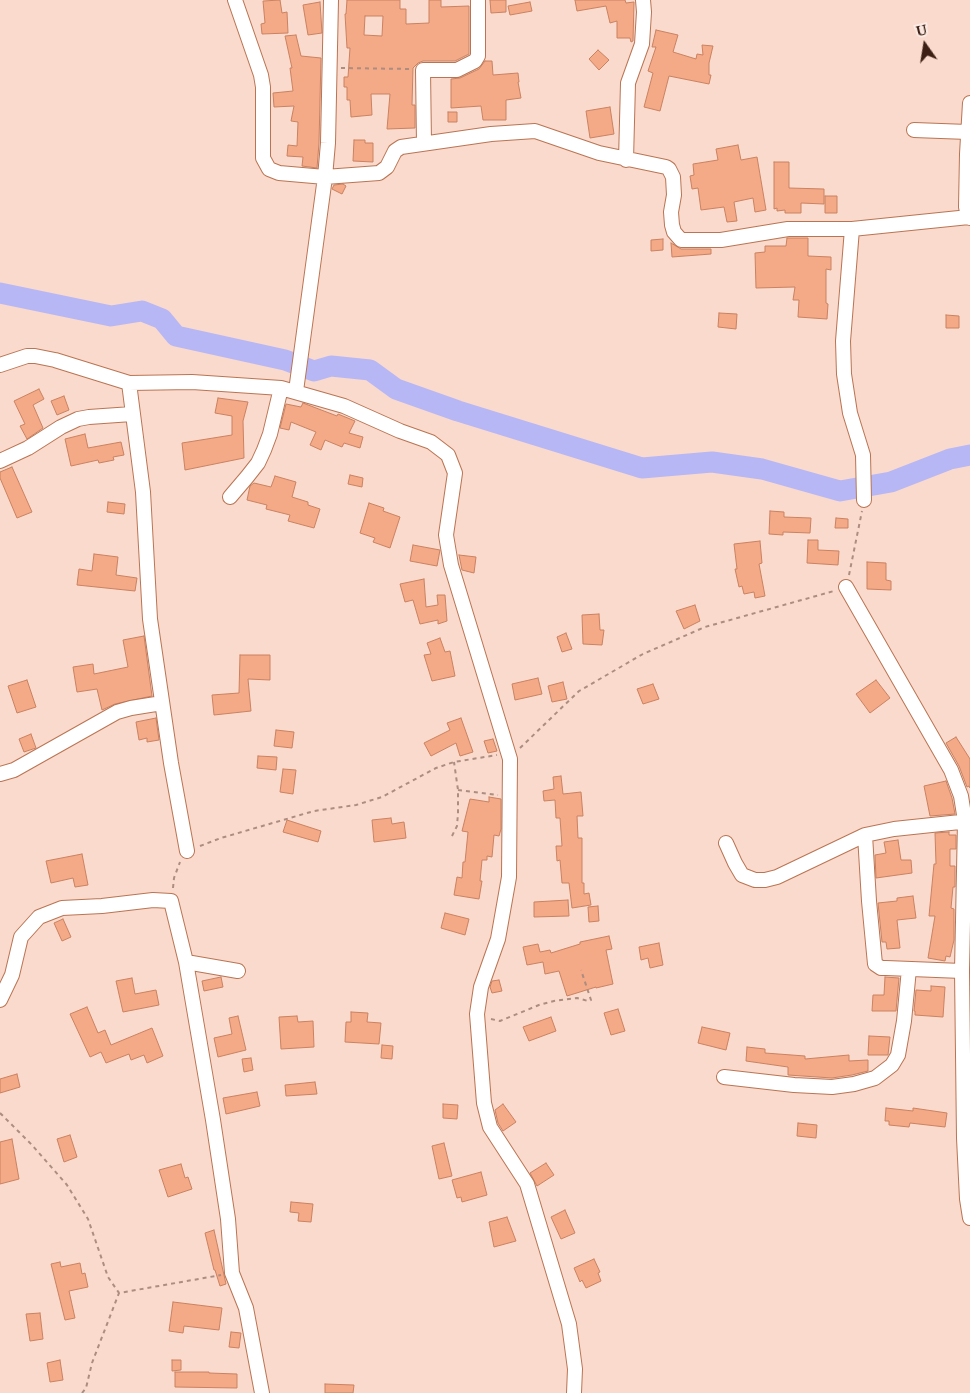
<!DOCTYPE html>
<html>
<head>
<meta charset="utf-8">
<style>
  body { margin:0 }
  #map { position:relative; width:970px; height:1393px; overflow:hidden; background:#fadacc; font-family:Merriweather,serif }
  canvas { display:block }
  .north { position:absolute; left:900px; top:20px; width:50px; height:50px; -webkit-text-stroke:4px #fbebe4; paint-order:stroke; rotate:347deg; font-size:14px; font-weight:700; line-height:20px; text-align:center; color:#3d2013 }
  .north::after { content:''; display:block; margin:auto; width:18px; height:22px; background:#3d2013; clip-path:polygon(50% 0,100% 100%,50% 72%,0 100%) }
</style>
</head>
<body>
<div id="map">
<canvas width="970" height="1393"></canvas>
<div class="north">U</div>
</div>
<script>
const ctx = document.querySelector('canvas').getContext('2d');
ctx.lineJoin = 'round';
function toPath(rows) {
  const path = new Path2D();
  for (const r of rows) {
    path.moveTo(r[0], r[1]);
    for (let i = 2; i < r.length; i += 2) path.lineTo(r[i], r[i + 1]);
  }
  return path;
}
function trace(path, color, width, dash) {
  ctx.strokeStyle = color;
  ctx.lineWidth = width;
  ctx.lineCap = dash ? 'butt' : 'round';
  ctx.setLineDash(dash || []);
  ctx.stroke(path);
}
function fill(path, color) {
  ctx.fillStyle = color;
  ctx.fill(path, 'evenodd');
}
const river = toPath([
  [0,293,111,316,142,311,162,319,176,336,285,360,314,371,331,366,370,370,396,389,458,411,642,468,712,462,762,469,840,491,891,482,950,459,970,455]
]);
const building = toPath([
  [280,0,282,13,287,12,288,33,262,34,261,24,265,23,263,1,280,0],
  [347,0,400,0,400,9,406,9,406,24,429,23,429,0,441,0,441,7,469,6,469,54,455,61,423,61,418,63,413,68,412,105,415,105,415,128,387,129,390,94,371,94,372,115,351,117,350,100,347,100,347,87,344,87,344,77,348,77,350,48,347,48,345,14,346,14,347,0],
  [365,16,383,16,382,36,364,35,365,16],
  [490,0,506,0,506,12,491,13,490,0],
  [575,0,625,0,626,3,634,2,633,41,631,42,630,38,617,38,617,21,610,23,606,6,577,11,575,0],
  [320,2,322,33,308,35,303,5,320,2],
  [530,2,532,11,510,15,508,6,530,2],
  [656,30,678,35,673,52,696,59,697,54,703,55,702,45,713,46,709,63,709,75,711,75,709,84,669,76,660,111,644,107,653,73,648,71,656,47,652,47,656,30],
  [296,35,301,56,321,58,319,143,317,168,302,166,303,157,287,156,288,145,297,146,298,122,291,121,294,106,274,107,273,93,293,91,290,68,292,68,285,36,296,35],
  [598,50,609,60,599,70,589,59,598,50],
  [485,61,492,61,493,75,518,73,519,82,518,82,521,98,506,100,506,120,483,120,481,106,451,108,451,79,460,78,479,69,485,61],
  [610,107,614,134,590,138,586,111,610,107],
  [448,112,457,112,457,122,448,122,448,112],
  [354,140,365,140,365,143,373,143,373,162,353,161,354,140],
  [738,145,741,160,757,157,766,210,755,212,753,198,734,202,737,221,727,222,724,207,701,210,698,188,692,189,690,176,694,175,693,164,718,160,716,149,738,145],
  [774,162,789,162,789,188,824,189,824,204,801,203,801,213,785,213,785,210,777,211,777,208,774,209,774,162],
  [343,184,346,186,342,194,332,189,334,185,343,184],
  [825,196,837,196,837,213,825,213,825,196],
  [787,238,808,238,808,256,831,257,831,270,826,269,826,303,828,304,827,319,798,317,799,300,793,300,795,287,756,288,755,253,765,252,765,246,786,246,787,238],
  [663,239,663,250,651,251,651,240,663,239],
  [671,243,681,249,711,249,711,254,672,257,671,243],
  [719,313,737,314,736,329,718,327,719,313],
  [946,315,959,316,959,328,946,328,946,315],
  [39,389,44,399,33,405,43,428,27,439,20,426,25,424,14,401,39,389],
  [64,396,69,410,57,415,51,401,64,396],
  [218,398,248,402,243,421,244,458,185,470,182,443,232,435,232,416,215,413,218,398],
  [303,403,337,416,338,414,355,421,349,433,363,437,360,448,344,443,342,447,325,440,321,450,310,445,316,432,291,422,289,430,280,428,286,404,301,407,303,403],
  [85,434,88,448,121,442,124,455,113,457,114,460,99,463,98,460,71,466,65,439,85,434],
  [12,467,32,512,17,518,0,478,0,472,12,467],
  [350,475,363,478,362,487,348,484,350,475],
  [275,476,296,482,292,497,308,502,308,505,320,509,314,528,288,521,290,515,266,509,267,505,247,500,250,486,254,483,271,487,275,476],
  [108,502,125,504,124,514,107,512,108,502],
  [369,503,384,508,383,511,400,517,390,548,373,542,375,538,360,533,369,503],
  [770,511,784,512,784,517,811,518,810,533,783,532,783,535,769,534,770,511],
  [836,518,848,519,848,528,835,528,836,518],
  [808,540,818,540,818,550,839,551,838,565,807,563,808,540],
  [760,541,762,563,759,564,765,596,755,598,754,592,744,594,742,586,739,587,735,569,737,569,734,544,760,541],
  [413,545,440,550,437,566,410,561,413,545],
  [94,554,118,557,116,575,137,578,135,591,77,585,79,569,92,571,94,554],
  [459,555,476,557,474,573,462,570,459,555],
  [867,562,886,563,886,580,891,581,891,590,867,589,867,562],
  [424,579,426,607,438,605,437,595,445,595,447,621,438,624,438,620,420,624,413,600,405,602,400,584,424,579],
  [695,605,700,621,684,629,676,611,695,605],
  [599,614,600,630,604,630,602,645,583,644,582,615,599,614],
  [566,633,572,649,562,652,557,637,566,633],
  [144,636,152,696,115,704,102,710,97,689,77,692,73,667,93,664,94,674,128,667,123,640,144,636],
  [440,638,445,652,450,651,455,676,432,681,424,655,431,654,427,643,440,638],
  [240,655,270,655,270,680,248,679,251,711,214,715,212,695,239,693,240,655],
  [538,678,542,694,515,700,512,684,538,678],
  [27,680,36,707,17,713,8,686,27,680],
  [876,680,890,698,870,713,856,694,876,680],
  [563,682,567,699,552,702,548,686,563,682],
  [653,684,659,699,643,704,637,689,653,684],
  [156,718,159,740,147,742,147,738,139,740,136,722,156,718],
  [461,718,473,752,460,756,456,743,431,756,424,743,450,730,447,723,461,718],
  [276,730,294,732,292,748,274,746,276,730],
  [31,734,36,748,24,752,19,739,31,734],
  [956,737,970,759,970,788,969,786,967,787,959,766,946,743,956,737],
  [493,739,497,751,488,753,484,741,493,739],
  [258,756,277,757,276,770,257,768,258,756],
  [283,769,296,770,293,794,280,792,283,769],
  [561,776,563,794,581,792,583,816,577,816,578,838,582,838,582,883,584,883,584,894,589,893,591,905,572,908,569,883,562,883,560,860,557,861,556,846,562,846,560,818,556,818,555,800,544,801,543,791,554,789,553,777,561,776],
  [946,781,952,798,955,814,930,816,924,786,946,781],
  [489,797,501,799,501,829,499,836,494,835,492,857,487,856,487,860,482,860,480,881,482,881,479,899,454,895,457,877,462,878,463,862,465,862,468,832,462,831,470,799,489,802,489,797],
  [391,818,392,824,404,822,406,838,374,842,372,820,391,818],
  [287,820,321,831,318,842,283,832,287,820],
  [949,832,949,835,956,835,956,849,950,849,950,866,955,866,955,887,953,887,951,908,954,909,954,940,950,957,946,956,945,961,928,958,935,916,929,916,934,864,936,864,935,833,949,832],
  [898,840,901,860,911,860,912,873,876,878,875,855,886,853,884,842,898,840],
  [82,854,88,885,75,887,73,878,51,883,46,861,82,854],
  [913,896,916,918,897,920,900,948,887,949,886,942,882,942,878,903,897,901,897,898,913,896],
  [568,900,569,916,534,917,534,902,568,900],
  [598,906,599,921,589,922,588,907,598,906],
  [445,913,469,919,465,935,441,928,445,913],
  [63,919,71,937,62,941,54,923,63,919],
  [609,936,612,949,606,950,613,984,596,988,596,987,567,996,559,971,545,974,543,962,527,965,523,947,538,944,540,952,550,950,551,953,580,944,580,942,609,936],
  [659,943,663,965,650,968,648,958,641,960,639,947,659,943],
  [221,977,223,987,204,991,202,981,221,977],
  [885,977,899,978,896,1011,872,1011,873,995,884,995,885,977],
  [132,978,135,994,156,990,159,1005,123,1012,116,981,132,978],
  [499,980,502,991,492,993,490,987,492,981,499,980],
  [931,986,945,987,943,1017,915,1015,915,1011,914,1011,916,990,931,991,931,986],
  [87,1007,98,1033,105,1030,111,1045,152,1028,163,1056,147,1063,144,1055,131,1060,129,1054,106,1063,101,1052,90,1057,70,1014,87,1007],
  [618,1009,625,1031,611,1035,604,1013,618,1009],
  [351,1012,368,1013,367,1022,381,1023,379,1044,345,1042,346,1022,351,1022,351,1012],
  [238,1016,246,1050,218,1057,214,1038,232,1034,229,1018,238,1016],
  [297,1016,298,1022,313,1021,314,1047,281,1049,279,1017,297,1016],
  [551,1017,556,1031,529,1041,523,1027,551,1017],
  [702,1027,730,1033,726,1050,698,1043,702,1027],
  [869,1036,890,1037,888,1055,868,1055,869,1036],
  [382,1045,393,1046,392,1059,381,1058,382,1045],
  [747,1047,765,1049,765,1053,805,1056,805,1059,849,1055,849,1061,868,1060,868,1071,852,1075,832,1078,788,1075,788,1067,746,1061,747,1047],
  [251,1058,253,1070,244,1072,242,1059,251,1058],
  [17,1074,20,1087,0,1093,0,1079,17,1074],
  [315,1082,317,1094,286,1096,285,1085,315,1082],
  [257,1092,260,1106,226,1114,223,1098,257,1092],
  [443,1104,458,1105,457,1119,443,1118,443,1104],
  [503,1104,516,1122,503,1131,498,1123,495,1110,503,1104],
  [886,1108,913,1111,913,1108,947,1113,945,1127,910,1123,909,1127,889,1125,889,1121,885,1121,886,1108],
  [798,1123,817,1125,816,1138,797,1136,798,1123],
  [70,1135,77,1157,64,1162,57,1139,70,1135],
  [12,1139,19,1179,0,1184,0,1142,12,1139],
  [444,1143,452,1176,439,1179,432,1146,444,1143],
  [546,1163,554,1175,537,1186,530,1173,546,1163],
  [181,1164,185,1178,188,1177,192,1189,168,1197,159,1170,181,1164],
  [481,1172,487,1195,462,1202,461,1197,457,1198,452,1180,481,1172],
  [291,1202,313,1204,311,1222,298,1221,299,1213,290,1212,291,1202],
  [565,1210,575,1233,561,1239,551,1217,565,1210],
  [507,1217,516,1241,494,1247,489,1222,507,1217],
  [214,1230,226,1284,220,1286,215,1270,214,1270,205,1233,214,1230],
  [594,1259,600,1272,598,1273,601,1281,586,1288,582,1280,580,1282,574,1268,594,1259],
  [60,1262,61,1267,80,1263,82,1274,85,1273,88,1287,69,1291,75,1318,65,1320,51,1264,60,1262],
  [173,1302,222,1308,219,1330,184,1326,183,1333,169,1331,173,1302],
  [40,1313,43,1339,30,1341,26,1314,40,1313],
  [231,1332,241,1333,239,1348,229,1347,231,1332],
  [60,1360,63,1380,50,1382,47,1363,60,1360],
  [172,1360,181,1360,181,1370,172,1371,172,1360],
  [175,1372,209,1372,209,1373,237,1374,237,1388,175,1387,175,1372],
  [325,1384,354,1385,353,1393,325,1393,325,1384]
]);
const path = toPath([
  [341,68,411,69],
  [849,575,862,511],
  [520,748,579,691,643,654,705,627,834,591],
  [458,790,498,795],
  [452,836,457,826,458,813,458,790,454,762],
  [200,846,221,838,314,811,356,805,382,797,436,768,454,762,497,755],
  [173,888,174,878,180,862],
  [491,1019,500,1021,539,1005,554,1001,577,998,588,1001,591,1000,581,970],
  [0,1113,32,1145,67,1185,88,1219,108,1277,119,1293,221,1275],
  [82,1393,86,1388,92,1363,119,1293]
]);
const minor = toPath([
  [235,0,261,75,263,87,263,158,269,169,279,173,325,177,379,173,387,167,395,151,401,147,491,134,535,131,599,153,666,167,669,169,673,177,674,195,671,212,672,225,674,232,681,240,721,240,788,229,852,229,969,217],
  [970,103,967,154,966,207,967,212,970,218],
  [914,130,968,132],
  [424,143,423,70,457,70,475,61,478,56,478,0],
  [626,160,628,83,642,44,644,12,643,0],
  [852,229,843,341,844,374,850,413,863,455,864,500],
  [0,365,27,356,35,356,55,360,129,383,192,382,281,388,344,406,400,431,431,442,448,455,455,473,446,535,451,565,510,759,509,877,498,939,481,987,477,1014,484,1103,490,1127,527,1184,569,1324,575,1369,574,1393],
  [129,383,143,492,150,619,171,763,187,851],
  [296,391,325,177,328,143,331,0],
  [0,461,28,448,61,427,78,419,89,417,132,414],
  [230,497,247,477,258,463,264,450,270,434,281,388],
  [846,587,951,770,961,796,965,821,962,971,964,1138,967,1199,970,1218],
  [0,774,14,770,117,712,131,708,162,703],
  [865,835,869,901,875,964,881,968,886,968,962,971],
  [726,843,735,863,742,875,755,880,765,880,777,877,865,835,894,829,970,821],
  [186,962,238,971],
  [0,1000,12,975,21,937,39,917,62,908,102,906,153,900,171,901,186,962,213,1120,228,1219,232,1273,246,1308,262,1393],
  [724,1077,794,1085,832,1087,854,1084,875,1078,892,1065,898,1055,904,1021,909,969]
]);
trace(river, '#b8b7f5', 21);
fill(building, '#f4a987');
trace(building, '#ca8261', 1);
trace(minor, '#ba7453', 16);
trace(path, '#ac8d80', 2, [4, 4]);
trace(minor, '#fff', 14);
</script>
</body>
</html>
